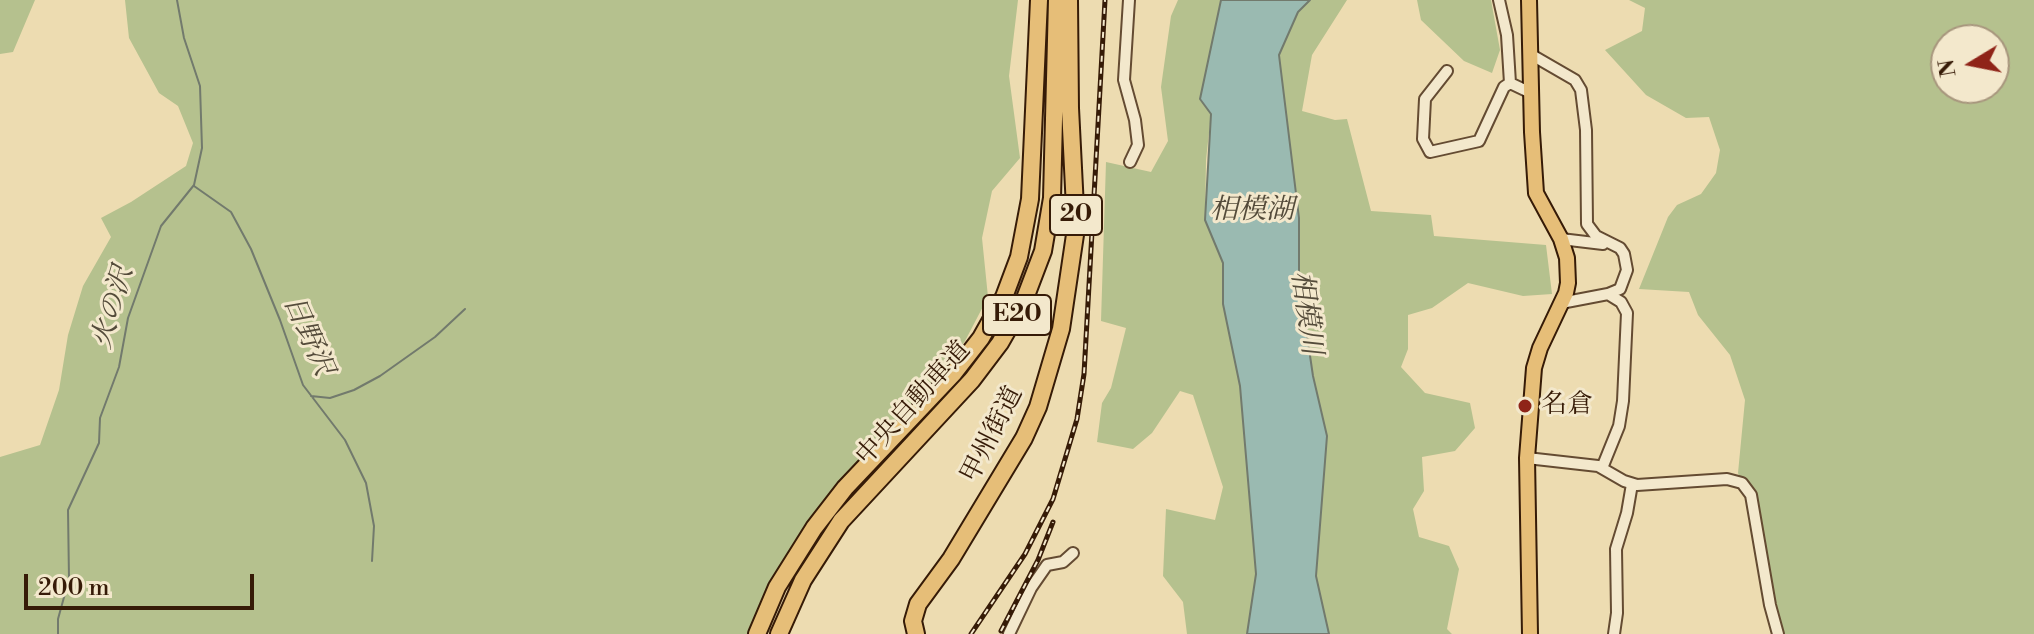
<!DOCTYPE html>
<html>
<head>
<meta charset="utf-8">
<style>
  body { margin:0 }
  #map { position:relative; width:2034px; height:634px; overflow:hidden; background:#eddcb1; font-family:"Libre Bodoni",serif }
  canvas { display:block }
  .north { position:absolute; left:1930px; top:24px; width:80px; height:80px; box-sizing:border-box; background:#f3e8cc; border:2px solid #a7967d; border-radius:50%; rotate:260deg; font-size:22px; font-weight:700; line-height:32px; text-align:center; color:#361b07 }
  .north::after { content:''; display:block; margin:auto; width:28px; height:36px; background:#8f2418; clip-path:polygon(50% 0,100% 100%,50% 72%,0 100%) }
  .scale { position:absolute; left:24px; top:574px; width:230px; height:36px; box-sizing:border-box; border:4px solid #361b07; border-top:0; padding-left:10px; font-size:24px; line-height:28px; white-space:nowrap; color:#361b07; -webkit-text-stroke:6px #f3e8cc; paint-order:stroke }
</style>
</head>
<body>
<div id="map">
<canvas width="2034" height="634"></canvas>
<div class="north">N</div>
<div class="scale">200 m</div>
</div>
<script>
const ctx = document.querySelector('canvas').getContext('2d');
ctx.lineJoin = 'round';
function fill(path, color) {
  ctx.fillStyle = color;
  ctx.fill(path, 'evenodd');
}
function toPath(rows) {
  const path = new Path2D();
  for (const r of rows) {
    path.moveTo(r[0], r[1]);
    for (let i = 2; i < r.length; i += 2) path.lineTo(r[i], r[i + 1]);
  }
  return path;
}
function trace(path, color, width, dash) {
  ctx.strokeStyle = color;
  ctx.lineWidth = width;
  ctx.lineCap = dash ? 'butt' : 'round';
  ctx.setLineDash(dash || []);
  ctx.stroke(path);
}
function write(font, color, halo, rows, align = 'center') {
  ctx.font = font + ' "Libre Bodoni","Noto Serif JP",serif';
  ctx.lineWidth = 6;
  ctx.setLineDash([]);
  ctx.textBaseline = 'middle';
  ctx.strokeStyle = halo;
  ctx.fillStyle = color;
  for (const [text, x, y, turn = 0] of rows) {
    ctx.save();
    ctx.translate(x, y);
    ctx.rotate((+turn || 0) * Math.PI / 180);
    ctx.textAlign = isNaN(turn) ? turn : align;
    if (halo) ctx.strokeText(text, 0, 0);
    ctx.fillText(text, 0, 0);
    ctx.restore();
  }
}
const green = toPath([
  [0,0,35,0,13,52,0,54],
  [125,0,1018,0,1009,76,1020,158,992,191,982,238,988,297,965,341,928,394,774,580,749,634,0,634,0,457,40,445,59,390,68,335,83,286,111,237,101,218,131,202,186,166,193,143,178,106,159,93,129,38],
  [1178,0,1221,0,1200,99,1211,114,1206,160,1205,219,1223,263,1223,304,1240,386,1256,574,1247,634,1187,634,1183,602,1163,576,1166,509,1215,520,1223,487,1193,395,1180,391,1152,433,1133,449,1097,442,1102,403,1111,388,1126,328,1101,321,1106,162,1151,172,1168,141,1161,87,1171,16],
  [1310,0,1347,0,1312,55,1302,111,1335,120,1347,119,1371,211,1431,215,1434,236,1546,245,1552,294,1523,296,1468,283,1432,308,1408,315,1408,349,1401,367,1425,393,1470,403,1475,428,1455,451,1422,457,1424,491,1413,509,1419,537,1449,546,1459,569,1447,629,1452,634,1329,634,1316,576,1327,436,1313,376,1299,281,1299,218,1279,54,1298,12],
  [1417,0,1491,0,1500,50,1492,73,1464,61,1421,20],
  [1629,0,2034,0,2034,634,1776,634,1765,537,1738,473,1745,400,1730,355,1698,315,1689,292,1639,289,1668,217,1677,205,1701,194,1716,173,1720,150,1709,117,1686,118,1646,95,1605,50,1642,31,1645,8],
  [1946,40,1994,40,1994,88,1946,88]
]);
const water = toPath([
  [1221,0,1310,0,1298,12,1279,55,1299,218,1299,281,1313,376,1327,436,1316,576,1329,634,1247,634,1256,574,1240,386,1223,304,1223,263,1205,220,1211,114,1200,99,1221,0]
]);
const stream = toPath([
  [194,186,231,212,251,249,280,320,303,385,345,440,366,483,374,526,372,561],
  [311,396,330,398,354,390,380,376,435,337,465,309],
  [58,634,58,619,69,579,68,510,99,443,100,418,119,367,128,318,161,226,194,185,202,148,200,86,184,38,177,0]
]);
const minor = toPath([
  [1129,0,1124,80,1135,120,1138,145,1130,162],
  [1499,0,1507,35,1510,83,1531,93],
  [1530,54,1575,80,1581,90,1586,130,1587,224,1596,236,1620,248,1624,254,1627,270,1620,289,1608,294],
  [1447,71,1425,99,1423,139,1430,152,1479,141,1504,87,1510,83],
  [1561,239,1603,244],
  [1561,303,1608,294,1621,302,1627,313,1623,401,1619,426,1602,468],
  [1527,458,1598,466,1624,481,1637,485,1727,479,1742,483,1751,495,1770,605,1778,634],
  [1009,634,1031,588,1047,565,1063,562,1073,553],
  [1614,634,1617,613,1616,549,1627,513,1632,484]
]);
const major = toPath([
  [1529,0,1532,132,1536,193,1561,239,1567,258,1568,283,1566,293,1540,348,1534,368,1527,458,1530,634]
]);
const highway = toPath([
  [757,634,777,587,814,528,845,488,953,374,981,338,1004,297,1019,257,1030,199,1039,0],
  [779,634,803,580,841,521,972,380,1000,343,1024,301,1043,251,1052,198,1057,0],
  [916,634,913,621,918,604,951,559,1024,438,1038,407,1061,329,1076,228,1070,108,1069,0]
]);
const rail = toPath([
  [1001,631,1038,560,1053,522],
  [971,634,1025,554,1053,499,1077,419,1084,374,1105,0]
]);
const markers = [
  [1525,406,8,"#8f2418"]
];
const shields = [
  [1076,215,52],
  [1017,315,68]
];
const shieldNames = [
  ["20",1076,215],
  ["E20",1017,315]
];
const streetNames = [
  ["中央自動車道",914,404,-48],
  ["甲州街道",993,435,-63]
];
const poiNames = [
  ["名倉",1541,406]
];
const waterNames = [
  ["相模湖",1252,211],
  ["火の沢",114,308,-74],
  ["相模川",1305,313,82],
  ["日野沢",307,336,66]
];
fill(green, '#b5c18e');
fill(water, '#9abab1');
trace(water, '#727a6d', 2);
trace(stream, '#727a6d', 2);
trace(minor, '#644b32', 14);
trace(major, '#361b07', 18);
trace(highway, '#361b07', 20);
trace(minor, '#f3e8cc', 10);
trace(major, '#e6be78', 14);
trace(highway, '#e6be78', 16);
trace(rail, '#361b07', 5);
trace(rail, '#f3e8cc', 2, [6]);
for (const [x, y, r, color] of markers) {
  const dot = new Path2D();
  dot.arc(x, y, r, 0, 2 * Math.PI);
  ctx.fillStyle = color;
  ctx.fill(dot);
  trace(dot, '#f3e8cc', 3);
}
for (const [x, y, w] of shields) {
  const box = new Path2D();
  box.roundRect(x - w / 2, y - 20, w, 40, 6);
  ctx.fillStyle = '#f3e8cc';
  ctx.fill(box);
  trace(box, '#361b07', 2);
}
write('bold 24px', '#361b07', null, shieldNames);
write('26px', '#361b07', '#f3e8cc', streetNames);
write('26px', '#361b07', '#f3e8cc', poiNames, 'left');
write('italic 28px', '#544b3a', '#f3e8cc', waterNames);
</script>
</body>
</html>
